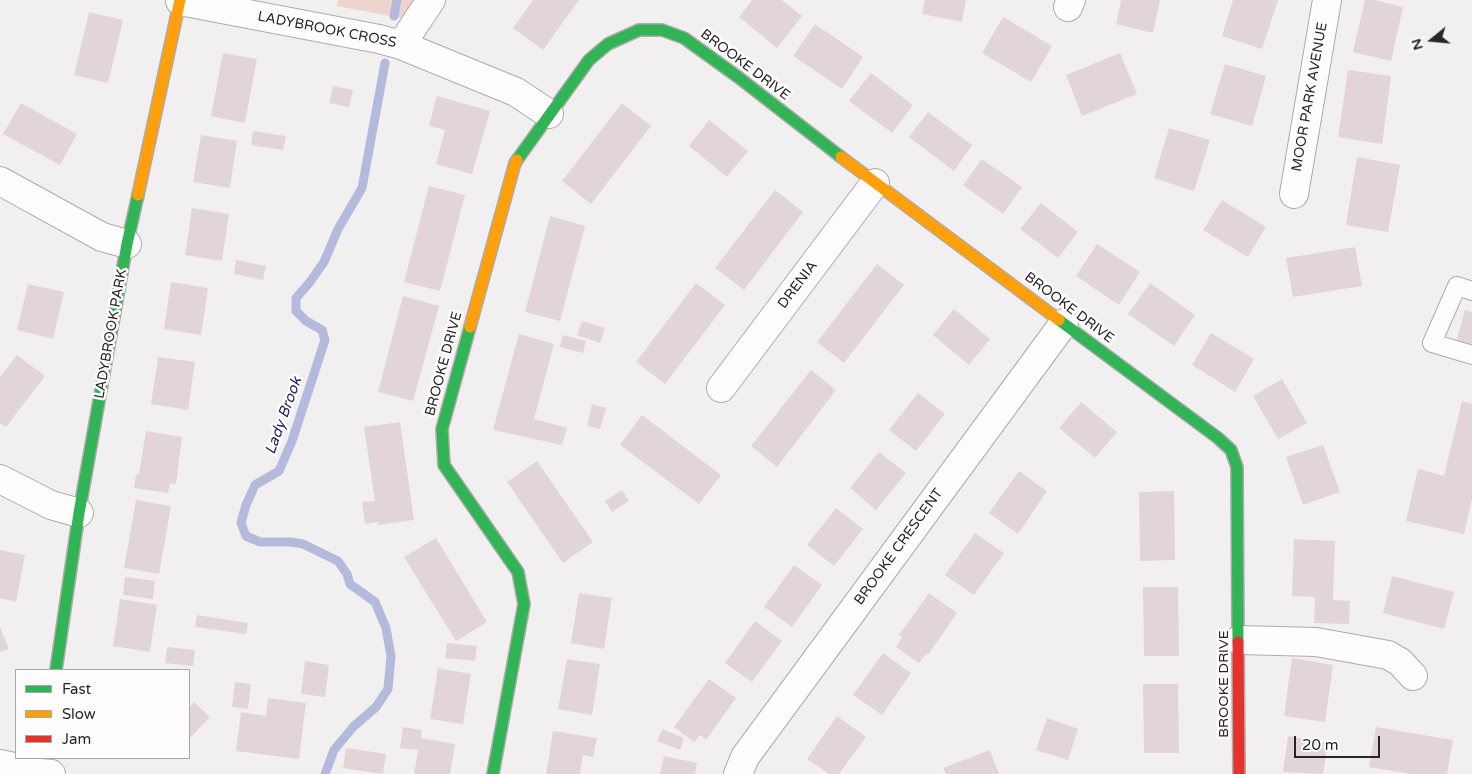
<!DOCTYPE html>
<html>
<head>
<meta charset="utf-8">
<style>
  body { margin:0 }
  #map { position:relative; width:1472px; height:774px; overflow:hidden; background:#f2eff1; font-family:"Varela Round",sans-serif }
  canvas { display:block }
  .legend { position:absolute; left:15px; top:669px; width:175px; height:90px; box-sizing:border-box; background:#fffcfe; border:1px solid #a9a6a8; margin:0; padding:6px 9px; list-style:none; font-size:15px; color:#272627 }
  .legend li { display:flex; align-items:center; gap:10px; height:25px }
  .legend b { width:25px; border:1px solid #a9a6a8 }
  .north { position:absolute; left:1407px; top:15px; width:50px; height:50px; -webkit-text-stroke:4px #fffcfe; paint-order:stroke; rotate:253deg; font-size:14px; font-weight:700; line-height:20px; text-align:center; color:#272627 }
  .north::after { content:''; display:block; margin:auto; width:18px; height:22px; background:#272627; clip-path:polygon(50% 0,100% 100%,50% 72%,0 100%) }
  .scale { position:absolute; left:1294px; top:736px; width:86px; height:22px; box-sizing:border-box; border:2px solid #272627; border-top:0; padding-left:6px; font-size:15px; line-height:18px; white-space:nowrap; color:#272627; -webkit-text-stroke:4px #fffcfe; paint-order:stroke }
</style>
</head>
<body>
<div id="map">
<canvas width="1472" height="774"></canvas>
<ul class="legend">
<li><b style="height:6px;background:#30b455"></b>Fast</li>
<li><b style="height:6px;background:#ff9f0a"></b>Slow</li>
<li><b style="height:6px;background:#e5322d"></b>Jam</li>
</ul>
<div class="north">N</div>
<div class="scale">20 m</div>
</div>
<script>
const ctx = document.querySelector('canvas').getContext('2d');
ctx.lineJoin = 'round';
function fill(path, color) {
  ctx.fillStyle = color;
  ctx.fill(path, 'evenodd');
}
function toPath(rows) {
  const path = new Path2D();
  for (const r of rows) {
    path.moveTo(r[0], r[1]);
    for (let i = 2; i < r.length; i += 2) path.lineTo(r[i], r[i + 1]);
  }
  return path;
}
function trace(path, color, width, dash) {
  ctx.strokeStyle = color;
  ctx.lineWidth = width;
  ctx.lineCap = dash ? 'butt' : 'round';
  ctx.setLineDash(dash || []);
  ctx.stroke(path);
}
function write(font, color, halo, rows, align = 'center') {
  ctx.font = font + ' "Varela Round",sans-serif';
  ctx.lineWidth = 5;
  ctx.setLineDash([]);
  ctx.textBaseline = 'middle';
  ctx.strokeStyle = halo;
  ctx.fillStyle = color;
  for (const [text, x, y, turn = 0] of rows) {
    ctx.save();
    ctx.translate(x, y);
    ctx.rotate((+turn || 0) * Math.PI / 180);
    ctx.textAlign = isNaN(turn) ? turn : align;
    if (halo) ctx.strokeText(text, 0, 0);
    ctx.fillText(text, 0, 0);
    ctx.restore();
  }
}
const green = toPath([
  [338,0,416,0,406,19,337,6]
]);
const stream = toPath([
  [394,16,397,0],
  [325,774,334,750,353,727,376,707,388,689,391,656,386,628,375,602,350,584,347,574,338,561,303,544,290,542,260,542,246,536,241,523,246,505,255,485,279,471,292,441,325,340,322,330,306,321,296,311,296,298,310,282,324,262,338,229,362,188,385,63]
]);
const building = toPath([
  [533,0,579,0,543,50,513,28],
  [752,0,782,0,802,16,777,48,739,17],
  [925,0,966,0,962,22,922,14],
  [1121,0,1160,0,1153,33,1116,24],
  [1233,0,1278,0,1262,49,1222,36],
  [1365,0,1374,0,1403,7,1391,61,1353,52],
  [89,12,123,20,108,83,74,75],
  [1003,17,1052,46,1031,82,982,53],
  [815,24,863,57,842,89,793,56],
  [223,53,257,59,245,123,211,116],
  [1120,53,1137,94,1082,116,1066,75],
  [1225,64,1266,76,1252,126,1210,114],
  [1348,70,1391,76,1382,144,1338,137],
  [871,73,913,105,892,133,849,101],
  [333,86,353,90,349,107,329,103],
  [437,96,490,111,472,174,436,164,445,130,429,126],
  [21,103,77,134,60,165,3,134],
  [622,103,651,126,591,204,562,181],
  [928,112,972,145,954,171,909,137],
  [709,120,748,151,727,177,689,146],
  [1169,128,1210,140,1194,191,1154,178],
  [253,131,286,136,283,150,251,145],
  [201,135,237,141,230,188,193,182],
  [1357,157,1400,165,1388,232,1346,225],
  [982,159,1022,187,1003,214,963,185],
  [429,186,465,195,440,291,404,282],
  [775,190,803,212,744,290,715,268],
  [1222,200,1266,227,1248,257,1203,230],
  [1041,203,1078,232,1058,258,1020,229],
  [192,208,229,214,222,261,185,255],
  [550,216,585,226,560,321,525,312],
  [1097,244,1140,272,1119,305,1076,276],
  [1355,247,1362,286,1293,297,1286,258],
  [236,260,266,266,263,280,234,274],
  [877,264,904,285,844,363,817,342],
  [171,282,208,288,201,335,164,329],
  [696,283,725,305,665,384,636,362],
  [1150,283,1195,315,1174,346,1128,314],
  [28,284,64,292,53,339,17,330],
  [403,296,439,306,413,401,378,392],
  [954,309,990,339,969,365,933,335],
  [1465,310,1472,312,1472,351,1455,346],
  [582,321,605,328,600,343,577,335],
  [1211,333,1254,359,1235,392,1192,365],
  [519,334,554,344,534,419,567,428,562,445,493,430],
  [563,335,586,341,583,353,560,347],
  [17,355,45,376,6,427,0,423,0,377],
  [158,357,195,362,188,410,151,404],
  [811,370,836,390,777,467,751,446],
  [1282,379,1307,423,1278,439,1253,396],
  [918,393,945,414,916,451,889,430],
  [1462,401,1472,404,1472,499,1464,534,1406,521,1418,469,1444,476],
  [1081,402,1117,432,1095,458,1059,428],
  [592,404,606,408,600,429,587,426],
  [642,415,721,475,699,504,620,445],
  [400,422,414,520,378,525,378,522,365,524,362,502,375,501,364,427],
  [146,431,182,437,176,484,170,483,168,493,134,488,136,474,139,474],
  [1323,445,1340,492,1303,505,1286,457],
  [879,452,906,473,876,510,850,488],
  [537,461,593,542,563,563,507,482],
  [1019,471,1047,491,1018,534,989,513],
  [622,490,629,501,612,512,605,501],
  [1174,491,1175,560,1140,561,1139,492],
  [136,500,171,506,159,574,124,568],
  [836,508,863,529,834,566,807,545],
  [975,533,1004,553,974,595,945,575],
  [436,538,487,622,456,641,404,557],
  [1294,539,1335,541,1333,600,1350,601,1349,624,1314,623,1315,597,1292,596],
  [0,550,25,555,16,602,0,598],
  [794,565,822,585,792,627,764,607],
  [1392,576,1454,592,1444,629,1383,613],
  [125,577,155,581,153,599,123,595],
  [1143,587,1178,587,1179,656,1144,656],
  [579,593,612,598,604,649,571,643],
  [929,593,957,613,928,655,926,654,919,663,896,647,902,638,899,635],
  [120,599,157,605,150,652,113,646],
  [197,615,248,623,246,634,195,627],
  [755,621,782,641,752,682,725,663],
  [0,627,9,649,0,652],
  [447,643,477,646,475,661,445,658],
  [167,647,195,650,193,666,165,663],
  [883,653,911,673,882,715,853,695],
  [1292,658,1333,665,1325,722,1284,716],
  [567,659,600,664,592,715,558,709],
  [305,661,329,665,325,697,301,694],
  [438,668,471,674,463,724,430,719],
  [709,679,736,698,706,740,700,735,694,742,674,727],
  [235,682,251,684,248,709,232,707],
  [1143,684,1178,684,1179,753,1144,753],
  [268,698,306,703,299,759,236,751,241,712,266,716],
  [194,702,210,717,189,739,189,708],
  [837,716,866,737,839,774,829,774,807,759],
  [1047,718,1078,729,1068,760,1036,750],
  [403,727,422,730,421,738,455,744,450,774,414,774,418,750,400,748],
  [1376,727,1453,740,1447,774,1411,774,1369,767],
  [662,729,684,738,680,750,657,741],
  [553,731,597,738,593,757,583,755,580,774,546,774],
  [1288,736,1328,743,1323,774,1283,772],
  [346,748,386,754,383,774,343,768],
  [990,750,999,774,946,774,943,768],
  [664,756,697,763,695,774,660,774]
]);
const lane = toPath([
  [1472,291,1457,286,1432,343,1472,355]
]);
const street = toPath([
  [180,1,379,39,401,45,516,92,549,114],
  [1068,7,1071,0],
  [401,45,431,0],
  [0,181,102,237,127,244],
  [1294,194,1327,0],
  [721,388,875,183],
  [0,479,51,505,79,513],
  [1239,640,1316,642,1388,655,1400,662,1413,676],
  [0,764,40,773,51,774],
  [738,774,745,757,1064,323]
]);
const fast = toPath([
  [517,160,589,60,608,44,639,30,662,30,684,38,738,77,841,157],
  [1059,320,1218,438,1231,450,1237,467,1238,642],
  [470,327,442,429,444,465,518,572,524,604,493,774],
  [56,670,79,513,127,244,138,195]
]);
const slow = toPath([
  [841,157,1059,320],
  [138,195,180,0],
  [470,327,515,163,517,160]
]);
const jam = toPath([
  [1238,642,1239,774]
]);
const streetNames = [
  ["LADYBROOK CROSS",327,30,11],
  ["BROOKE DRIVE",745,65,37],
  ["MOOR PARK AVENUE",1310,97,-80],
  ["DRENIA",798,285,-53],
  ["BROOKE DRIVE",1069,308,37],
  ["LADYBROOK PARK",111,334,-80],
  ["BROOKE DRIVE",444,364,-75],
  ["BROOKE CRESCENT",899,547,-54],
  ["BROOKE DRIVE",1224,684,-90]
];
const waterNames = [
  ["Lady Brook",284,416,-70]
];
fill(green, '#edd5cd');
trace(stream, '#b3badb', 9);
fill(building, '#e2d5d8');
trace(lane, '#adabac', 20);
trace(street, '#adabac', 30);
trace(fast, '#adabac', 14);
trace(slow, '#adabac', 14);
trace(jam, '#adabac', 14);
trace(lane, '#fdfdfd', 18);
trace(street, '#fdfdfd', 28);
trace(fast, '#30b455', 11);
trace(slow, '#ff9f0a', 11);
trace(jam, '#e5322d', 11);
write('14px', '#272627', '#fffcfe', streetNames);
write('italic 15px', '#212860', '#fffcfe', waterNames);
</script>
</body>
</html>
